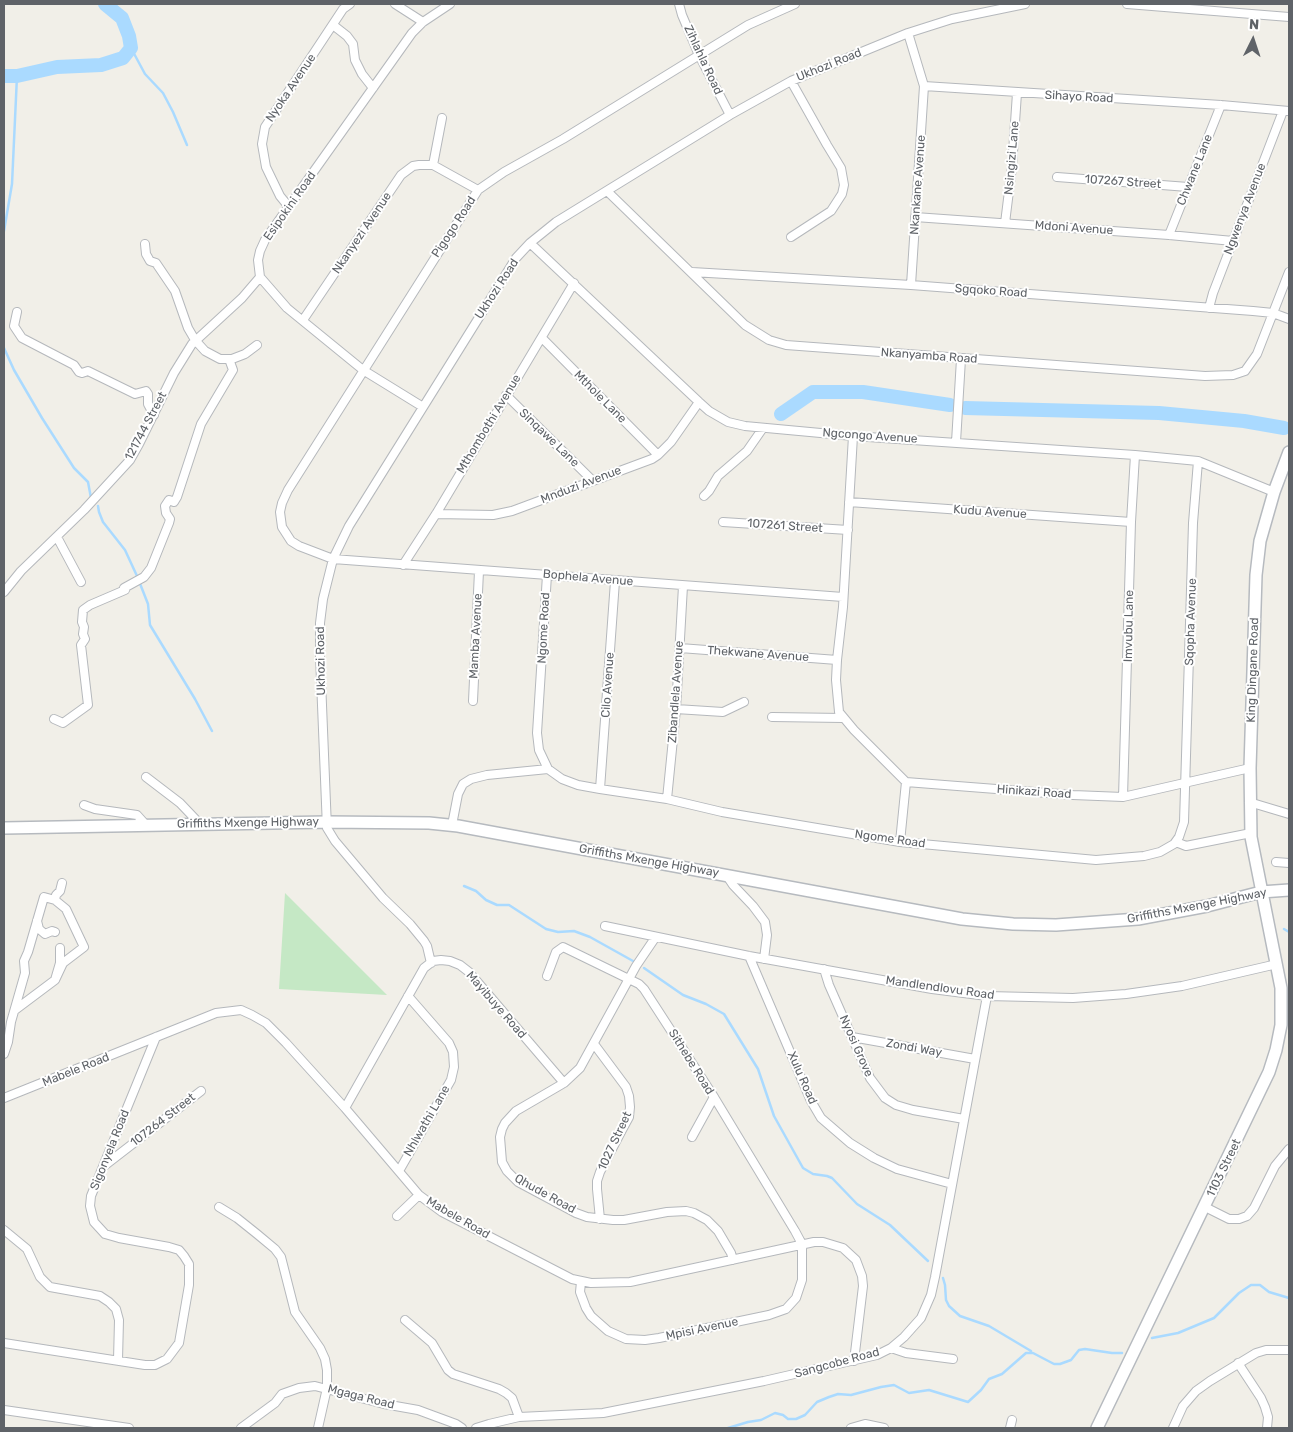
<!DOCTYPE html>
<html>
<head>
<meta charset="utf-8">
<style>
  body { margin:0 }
  #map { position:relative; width:1293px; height:1432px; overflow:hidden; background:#f1efe8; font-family:Rubik,sans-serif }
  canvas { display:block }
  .frame { position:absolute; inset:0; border:5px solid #5f6368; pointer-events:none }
  .north { position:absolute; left:1228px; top:15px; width:50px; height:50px; -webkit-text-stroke:4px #fff; paint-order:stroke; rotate:4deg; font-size:14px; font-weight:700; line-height:20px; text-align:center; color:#5f6368 }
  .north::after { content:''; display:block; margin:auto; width:18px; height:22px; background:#5f6368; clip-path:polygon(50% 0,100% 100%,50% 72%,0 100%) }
</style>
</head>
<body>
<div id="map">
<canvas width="1293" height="1432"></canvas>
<div class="frame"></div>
<div class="north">N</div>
</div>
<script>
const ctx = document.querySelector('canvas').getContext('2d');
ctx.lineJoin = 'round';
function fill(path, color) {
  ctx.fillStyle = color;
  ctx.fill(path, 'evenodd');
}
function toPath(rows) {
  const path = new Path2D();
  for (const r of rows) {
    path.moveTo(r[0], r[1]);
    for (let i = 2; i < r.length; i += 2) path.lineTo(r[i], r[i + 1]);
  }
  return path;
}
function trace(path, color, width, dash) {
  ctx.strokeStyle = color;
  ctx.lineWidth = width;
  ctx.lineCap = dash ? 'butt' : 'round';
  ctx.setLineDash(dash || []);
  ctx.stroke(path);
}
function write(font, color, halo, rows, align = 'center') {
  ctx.font = font + ' Rubik,sans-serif';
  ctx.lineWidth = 4;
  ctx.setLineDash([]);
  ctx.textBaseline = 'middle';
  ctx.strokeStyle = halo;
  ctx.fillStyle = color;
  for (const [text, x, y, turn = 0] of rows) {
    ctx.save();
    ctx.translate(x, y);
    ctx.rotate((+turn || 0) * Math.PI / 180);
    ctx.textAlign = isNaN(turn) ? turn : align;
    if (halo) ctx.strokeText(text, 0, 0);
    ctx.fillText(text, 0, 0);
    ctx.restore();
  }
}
const green = toPath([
  [285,893,387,995,279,989]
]);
const stream = toPath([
  [131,48,145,74,163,93,173,112,187,145],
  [4,231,12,184,17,76],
  [4,348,14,370,42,418,74,468,88,482,91,498],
  [98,506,99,512,103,522,125,550,137,576,148,604,150,625,195,699,212,731],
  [464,886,476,891,486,900,497,905,509,905,546,929,558,932,574,931,590,937,633,961],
  [1284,929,1289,932],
  [644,968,683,995,706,1004,724,1014,758,1069,774,1116,803,1168,813,1174,827,1176,832,1178,857,1204,890,1225,928,1261],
  [943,1278,945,1285,946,1300,949,1306,960,1316,989,1326,1031,1351],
  [1152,1338,1178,1333,1214,1318,1239,1293,1251,1285,1260,1285,1269,1292,1289,1298],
  [728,1428,748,1422,761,1420,775,1413,783,1415,788,1419,796,1419,805,1415,817,1402,829,1397,838,1394,851,1395,881,1387,894,1385,909,1393,929,1390,968,1402,981,1390,989,1379,1002,1374,1026,1353,1033,1353,1054,1364,1060,1364,1071,1360,1079,1350,1085,1349,1112,1353,1122,1353]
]);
const river = toPath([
  [4,76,17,76,57,67,101,65,123,58,131,48,129,36,122,18,105,4],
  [965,408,1159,413,1244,421,1284,428],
  [781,414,813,392,863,392,950,405]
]);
const street = toPath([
  [395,4,423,22],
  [679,4,682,15,699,55,730,115],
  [795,4,748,25,563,139,504,172,478,190,288,490,282,503,280,512,282,527,291,541,299,546,333,559,843,597],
  [1127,4,1289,17],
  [333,25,347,36,353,44,355,60,362,74,373,88],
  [908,33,924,86,1221,105,1289,111],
  [433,165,442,118],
  [1057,177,1188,187],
  [607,191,745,325,769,340,786,345,1205,376,1233,375,1245,371,1257,354,1289,272],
  [289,207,280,196,266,167,262,144,265,127,343,9,350,4],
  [915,217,1169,235,1233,241],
  [1005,223,1012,167,1017,93],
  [1169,235,1221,105],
  [791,237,831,211,842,194,844,185,841,168,827,145,791,81],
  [530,243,699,402,709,411,728,422,745,426,853,436,1135,455,1198,461,1274,492],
  [145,244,146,254,150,261,156,263,175,291,188,328,195,340,205,351,220,359,232,359,245,354,257,345],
  [692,272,911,285,1253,311,1273,313,1289,319],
  [911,285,924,86],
  [1209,308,1213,293,1283,111],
  [17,312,14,326,22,338,74,365,79,372,82,373,88,371,135,394,146,391,148,394,148,404,154,415],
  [303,320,401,175,413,166,419,165,433,165,478,190],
  [542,338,658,455],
  [506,395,593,481],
  [423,407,363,370,287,308,260,277,258,260,260,251,265,240,412,33,423,22,450,4],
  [853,436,843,607,837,660,836,680,839,712,854,730,906,782,1073,795,1123,797,1250,768],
  [956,442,961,359],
  [704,496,709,491,718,476,747,451,763,428],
  [849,502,1131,522],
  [436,514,493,515,512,511,652,459,658,455,671,442,699,402],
  [723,522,848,530],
  [57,537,81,582],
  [403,565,436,514,574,283],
  [547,575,537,733,539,750,548,769,562,779,578,785,600,789,667,799,722,812,900,842,1096,860,1144,856,1160,852,1174,844,1179,837,1184,822,1193,523,1198,461],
  [4,592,21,571,84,510,130,460,139,444,174,373,192,344,242,298,260,277],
  [680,648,837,660],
  [473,701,479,571],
  [676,709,723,712,744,702],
  [772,717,843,718],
  [54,719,63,723,88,705,81,645,85,639,83,634,84,627,82,622,83,610,90,605,125,590,124,588,144,577,151,568,169,523,170,519,166,513,165,506,169,500,174,502,177,497,201,424,233,370,229,359],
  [146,777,180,803,200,824],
  [600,789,615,581],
  [1123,797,1131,522,1135,455],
  [667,799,676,709,683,586],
  [1249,802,1289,814],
  [84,805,95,809,137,815,146,825],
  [452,825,458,794,463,784,471,779,487,775,548,769],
  [900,842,906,782],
  [1176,842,1186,846,1251,833],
  [1276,862,1289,863],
  [727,876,733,885,753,906,765,922,767,935,764,959],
  [55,900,66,909,84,947,63,963,55,980,60,963,60,948],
  [37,921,39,929,45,934,52,931,55,932],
  [605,926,749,956,932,989,987,996,1073,998,1126,994,1182,986,1277,964],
  [655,938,636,966,580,1068,564,1083,516,1111,505,1123,502,1129,500,1137,502,1162,507,1171,518,1182,576,1213,587,1217,613,1220,624,1220,667,1212,686,1211,694,1213,707,1220,718,1231,731,1253,733,1260],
  [749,956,811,1101,821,1118,850,1143,874,1158,897,1169,952,1184],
  [431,963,427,946,424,941,410,924,383,898,335,841,327,828,320,656,320,623,323,599,333,559,349,526,516,258,530,243,556,222,730,115,791,81,908,33,952,19,1025,4],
  [824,969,829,985,870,1078,885,1098,896,1105,913,1110,964,1119],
  [547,976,556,952,563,947,639,984,644,989,714,1097,795,1231,802,1244,802,1280,796,1298,786,1309,769,1315,659,1338,645,1340,626,1339,608,1331,591,1316,586,1308,580,1292,581,1282],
  [15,1010,55,980],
  [852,1037,975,1059],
  [594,1044,626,1087,629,1096,630,1107,629,1117,623,1128,600,1172,597,1181,597,1189,600,1219],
  [4,1054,8,1042,11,1022,25,973,24,961,28,952,44,897,55,900,56,895,60,891,62,883],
  [4,1098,216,1013,241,1010,252,1015,266,1023,286,1043,345,1108,419,1195,442,1212,572,1279,591,1283,630,1282,814,1242,823,1242,843,1248,856,1260,862,1276,863,1286,854,1361],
  [345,1108,424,968,433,961,441,960,450,961,460,965,469,972,564,1083],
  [692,1137,714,1097],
  [104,1166,201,1091],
  [399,1171,451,1080,454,1067,453,1052,449,1043,408,996],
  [219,1207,237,1218,257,1234,275,1249,281,1257,295,1312,320,1348,325,1359,327,1370,327,1388,318,1428],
  [1205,1207,1229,1219,1239,1219,1247,1216,1254,1208,1275,1166,1289,1149],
  [397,1216,419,1195],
  [4,1230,27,1249,40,1277,50,1287,100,1296,109,1302,116,1309,119,1320,118,1360],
  [405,1320,432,1343,448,1370,453,1374,499,1389,506,1393,512,1398,519,1417],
  [4,1343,145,1365,155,1365,167,1359,179,1343,189,1285,189,1264,184,1256,179,1250,169,1247,119,1238,105,1234,94,1222,90,1206,91,1196,156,1037],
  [891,1348,906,1353,953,1359],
  [1238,1363,1261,1398,1265,1407,1268,1417,1267,1428],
  [4,1410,129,1428],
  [241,1428,275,1403,282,1394,299,1388,315,1386,384,1404,418,1410,456,1424,462,1428],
  [476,1428,489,1424,519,1417,603,1413,764,1381,877,1355,891,1348,904,1337,921,1318,931,1295,935,1277,987,996],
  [851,1428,865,1424,884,1428],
  [1010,1428,1012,1420],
  [1173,1428,1183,1406,1196,1391,1210,1381,1256,1353,1266,1350,1289,1350]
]);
const secondary = toPath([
  [4,828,326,822,429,823,458,826,962,919,1013,924,1056,925,1138,919,1207,906,1261,892,1289,890],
  [1097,1428,1269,1072,1276,1050,1281,1025,1281,988,1251,837,1250,768,1256,575,1260,541,1274,492,1289,452]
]);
const streetNames = [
  ["Zihlahla Road",703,60,65],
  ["Ukhozi Road",829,65,-22],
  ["Nyoka Avenue",291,88,-56],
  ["Sihayo Road",1079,97,3],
  ["Nsingizi Lane",1012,158,-85],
  ["Chwane Lane",1195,170,-68],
  ["107267 Street",1123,182,4],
  ["Nkankane Avenue",918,185,-86],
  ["Esipokini Road",290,206,-55],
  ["Ngwenya Avenue",1245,209,-69],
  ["Pigogo Road",454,227,-57],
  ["Mdoni Avenue",1074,228,4],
  ["Nkanyezi Avenue",362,233,-56],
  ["Ukhozi Road",497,289,-57],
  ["Sgqoko Road",991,291,4],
  ["Nkanyamba Road",929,356,4],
  ["Mthole Lane",600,397,45],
  ["Mthombothi Avenue",489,424,-59],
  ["121744 Street",146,426,-62],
  ["Ngcongo Avenue",870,436,4],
  ["Sinqawe Lane",549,438,44],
  ["Mnduzi Avenue",581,485,-21],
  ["Kudu Avenue",990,512,4],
  ["107261 Street",785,526,4],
  ["Bophela Avenue",588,578,5],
  ["Sqopha Avenue",1191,622,-88],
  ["Imvubu Lane",1129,626,-89],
  ["Ngome Road",544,628,-87],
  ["Mamba Avenue",476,636,-87],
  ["Thekwane Avenue",758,654,4],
  ["Ukhozi Road",321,661,-91],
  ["King Dingane Road",1253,670,-88],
  ["Cilo Avenue",608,685,-86],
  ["Zibandlela Avenue",676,692,-86],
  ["Hinikazi Road",1034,792,4],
  ["Griffiths Mxenge Highway",248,823,-1],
  ["Ngome Road",890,839,8],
  ["Griffiths Mxenge Highway",649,861,10],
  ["Griffiths Mxenge Highway",1197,906,-11],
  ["Mandlendlovu Road",940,988,8],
  ["Mayibuye Road",496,1005,49],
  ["Nyosi Grove",856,1046,66],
  ["Zondi Way",914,1048,10],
  ["Sithebe Road",691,1062,58],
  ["Mabele Road",76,1070,-22],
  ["Xulu Road",802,1078,66],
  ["107264 Street",163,1120,-38],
  ["Nhlwathi Lane",427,1121,-60],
  ["1027 Street",615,1141,-65],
  ["Sigonyela Road",110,1150,-68],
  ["1103 Street",1224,1168,-64],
  ["Qhude Road",545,1194,29],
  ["Mabele Road",458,1218,30],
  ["Mpisi Avenue",702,1329,-12],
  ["Sangcobe Road",837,1363,-15],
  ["Mgaga Road",361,1397,14]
];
fill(green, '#c5e8c5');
trace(stream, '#aadaff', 2.5);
trace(river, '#aadaff', 14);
trace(street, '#b5b8bc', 10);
trace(secondary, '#b6babf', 14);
trace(street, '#fff', 8);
trace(secondary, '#fff', 11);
write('12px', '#5f6368', '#fff', streetNames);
</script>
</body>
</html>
